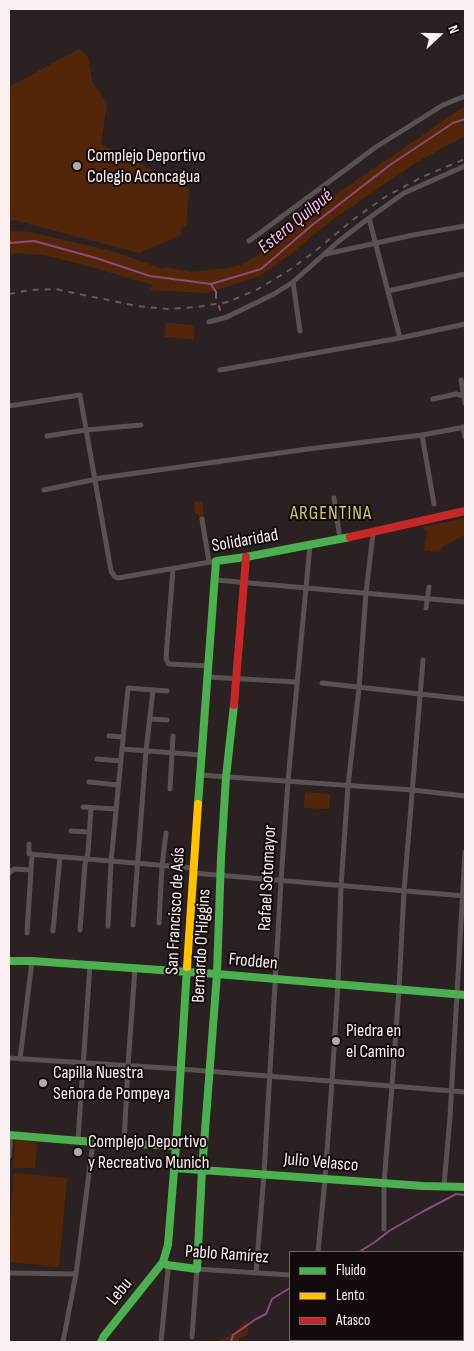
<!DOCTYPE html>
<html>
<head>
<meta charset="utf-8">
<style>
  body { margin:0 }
  #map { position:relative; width:474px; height:1351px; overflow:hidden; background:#2b2122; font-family:"Sofia Sans Condensed",sans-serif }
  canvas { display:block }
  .frame { position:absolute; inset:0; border:10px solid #fdf0f1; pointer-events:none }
  .legend { position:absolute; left:289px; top:1251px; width:175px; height:90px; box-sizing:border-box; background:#120a0b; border:1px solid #706667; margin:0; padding:6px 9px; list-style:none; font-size:15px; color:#fdf0f1 }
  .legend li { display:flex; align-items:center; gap:10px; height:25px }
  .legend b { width:25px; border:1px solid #706667 }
  .north { position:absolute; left:414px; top:10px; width:50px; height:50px; -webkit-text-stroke:4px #120a0b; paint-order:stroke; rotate:69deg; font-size:14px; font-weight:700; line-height:20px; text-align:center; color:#fdf0f1 }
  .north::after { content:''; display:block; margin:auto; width:18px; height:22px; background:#fdf0f1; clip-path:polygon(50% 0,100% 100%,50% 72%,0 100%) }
</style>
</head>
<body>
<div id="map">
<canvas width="474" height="1351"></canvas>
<div class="frame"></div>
<ul class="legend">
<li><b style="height:6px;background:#4caf50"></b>Fluido</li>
<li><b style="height:6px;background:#ffc107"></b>Lento</li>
<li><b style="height:6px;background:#c62828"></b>Atasco</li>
</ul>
<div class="north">N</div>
</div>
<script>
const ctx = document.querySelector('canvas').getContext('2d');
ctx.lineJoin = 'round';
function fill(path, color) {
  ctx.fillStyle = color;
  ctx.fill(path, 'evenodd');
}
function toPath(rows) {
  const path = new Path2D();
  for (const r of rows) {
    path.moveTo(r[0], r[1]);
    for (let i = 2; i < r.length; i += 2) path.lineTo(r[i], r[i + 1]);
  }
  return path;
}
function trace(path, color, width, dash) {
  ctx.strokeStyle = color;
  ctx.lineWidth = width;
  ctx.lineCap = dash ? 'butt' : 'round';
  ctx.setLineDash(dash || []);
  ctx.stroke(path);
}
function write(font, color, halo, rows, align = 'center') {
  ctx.font = font + ' "Sofia Sans Condensed",sans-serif';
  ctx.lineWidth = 4;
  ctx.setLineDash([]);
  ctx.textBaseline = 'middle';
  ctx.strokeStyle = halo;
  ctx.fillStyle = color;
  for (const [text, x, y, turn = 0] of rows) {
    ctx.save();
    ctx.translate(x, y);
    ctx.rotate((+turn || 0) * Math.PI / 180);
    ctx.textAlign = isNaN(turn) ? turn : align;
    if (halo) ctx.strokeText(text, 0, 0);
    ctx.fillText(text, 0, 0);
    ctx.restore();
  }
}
const green = toPath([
  [79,49,88,56,92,81,107,103,101,144,189,189,186,226,180,230,181,235,139,253,14,220,9,222,9,87],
  [465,106,465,136,415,163,328,223,290,255,260,276,206,293,150,290,153,285,81,264,48,256,21,253,9,255,9,231,12,231,30,232,112,251,163,269,165,267,190,272,228,268,241,265,258,255,292,224,420,137,458,110],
  [166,323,194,325,193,339,165,337],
  [202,501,204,517,202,518,199,517,197,513,195,513,194,502],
  [465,518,465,535,442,547,439,552,424,551,427,533,423,527],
  [305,792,330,794,329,809,304,808],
  [15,1140,37,1142,35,1168,13,1168],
  [14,1173,67,1178,59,1267,9,1262,9,1231],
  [247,1320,248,1335,239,1338,239,1342,217,1342,230,1336]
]);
const stream = toPath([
  [9,243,34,241,96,258,150,276,211,284,261,269,311,226,390,165,453,123,465,119],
  [211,284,216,292,216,298],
  [219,306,220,310],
  [334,1252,336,1252],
  [359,1252,375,1242,389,1231,422,1212,456,1194,465,1195],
  [231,1342,233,1335,256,1319,266,1314,272,1299,290,1288]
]);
const street = toPath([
  [369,218,400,338],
  [249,241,376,147,443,105,465,96],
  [326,254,413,235,465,226],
  [293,282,300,331],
  [388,291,465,274],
  [209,322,227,317,274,294,293,282,339,241,369,218,404,193,465,166],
  [220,370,400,338,465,324],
  [461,380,465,403],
  [433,399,456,394,464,396],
  [9,406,80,395,111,571,115,577,118,578,216,561],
  [463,427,465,437],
  [422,435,434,504],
  [47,436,86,430,141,425],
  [44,490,101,478,308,449,422,435,465,427],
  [334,498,340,539],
  [202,519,209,562],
  [173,569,166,658,167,661,169,664,209,666],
  [216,580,465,602],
  [426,608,429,587],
  [208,677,296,682],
  [322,683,465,699],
  [150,719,167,720],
  [109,736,123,737],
  [122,749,201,755],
  [97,759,121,761],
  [200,775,413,790,465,796],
  [89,782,118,785],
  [170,789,173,736],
  [83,807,116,809],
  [71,831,89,832],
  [29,844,29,854,193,868],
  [9,873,14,869,31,870],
  [193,873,465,896],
  [159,923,162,866,166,833],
  [133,925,146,751,153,690],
  [108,926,111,862,128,688,167,691],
  [80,930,85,864,88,853,91,808],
  [53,931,60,857],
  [27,933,32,855],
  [9,1058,181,1069,465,1092],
  [20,1059,32,961],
  [78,1140,90,965],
  [124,1143,128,1066,135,968],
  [9,1157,11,1135],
  [444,1186,450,1117,465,852],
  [384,1229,384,1183,392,1086,399,989,404,891,423,660],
  [318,1252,325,1179,332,1081,338,984,341,886,348,786,359,688,366,593,373,533],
  [9,1273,76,1274],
  [256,1273,264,1174,281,881,288,781,310,545],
  [463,1284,465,1284],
  [192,1337,197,1269,290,1275],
  [63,1342,76,1274,93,1142],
  [161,1342,168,1270,167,1265],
  [375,1342,375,1340],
  [438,1342,438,1340]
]);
const fast = toPath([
  [198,804,216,561,246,557,350,537],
  [9,961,32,961,217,974,465,995],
  [9,1135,93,1142,176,1146],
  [174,1168,423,1186,465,1187],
  [163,1262,167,1265,197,1269,202,1170,217,974,221,858,226,777,234,705],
  [101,1342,104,1336,163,1262,168,1245,176,1146,187,967]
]);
const slow = toPath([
  [187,967,198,804]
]);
const jam = toPath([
  [350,537,465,511],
  [234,705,246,557]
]);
const rail = toPath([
  [9,294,31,290,55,289,137,306,167,309,197,307,228,302,258,289,288,271,314,252,354,219,385,197,422,177,465,159]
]);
const markers = [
  [77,166,5,"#b4a8a9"],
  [336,1041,5,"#b4a8a9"],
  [43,1083,5,"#b4a8a9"],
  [78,1152,5,"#b4a8a9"]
];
const poiNames = [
  ["Complejo Deportivo",87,156],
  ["Colegio Aconcagua",87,177],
  ["Piedra en",346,1031],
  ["el Camino",346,1052],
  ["Capilla Nuestra",53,1073],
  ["Señora de Pompeya",53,1094],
  ["Complejo Deportivo",88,1142],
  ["y Recreativo Munich",88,1163]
];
const streetNames = [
  ["Solidaridad",245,541,-10],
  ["Rafael Sotomayor",268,878,-87],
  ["San Francisco de Asís",176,911,-87],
  ["Bernardo O'Higgins",202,946,-87],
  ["Frodden",253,962,5],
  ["Julio Velasco",321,1163,5],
  ["Pablo Ramírez",227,1255,4],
  ["Lebu",120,1292,-51]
];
const waterNames = [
  ["Estero Quilpué",296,222,-39]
];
const neighbourhoodNames = [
  ["ARGENTINA",331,514]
];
fill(green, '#542609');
trace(stream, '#8e497e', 2);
trace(street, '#595152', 5);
trace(fast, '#4caf50', 8);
trace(slow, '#ffc107', 8);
trace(jam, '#c62828', 8);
trace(rail, '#625a5b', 2, [6, 6]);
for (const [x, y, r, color] of markers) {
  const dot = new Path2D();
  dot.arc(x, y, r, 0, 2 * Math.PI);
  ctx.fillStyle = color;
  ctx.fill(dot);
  trace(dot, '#120a0b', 2);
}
write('18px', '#fdf0f1', '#120a0b', poiNames, 'left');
write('18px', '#fdf0f1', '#120a0b', streetNames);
write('italic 19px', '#fbbdea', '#120a0b', waterNames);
ctx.letterSpacing = '1px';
write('19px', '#cfc678', '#120a0b', neighbourhoodNames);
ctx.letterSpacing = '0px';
</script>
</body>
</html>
